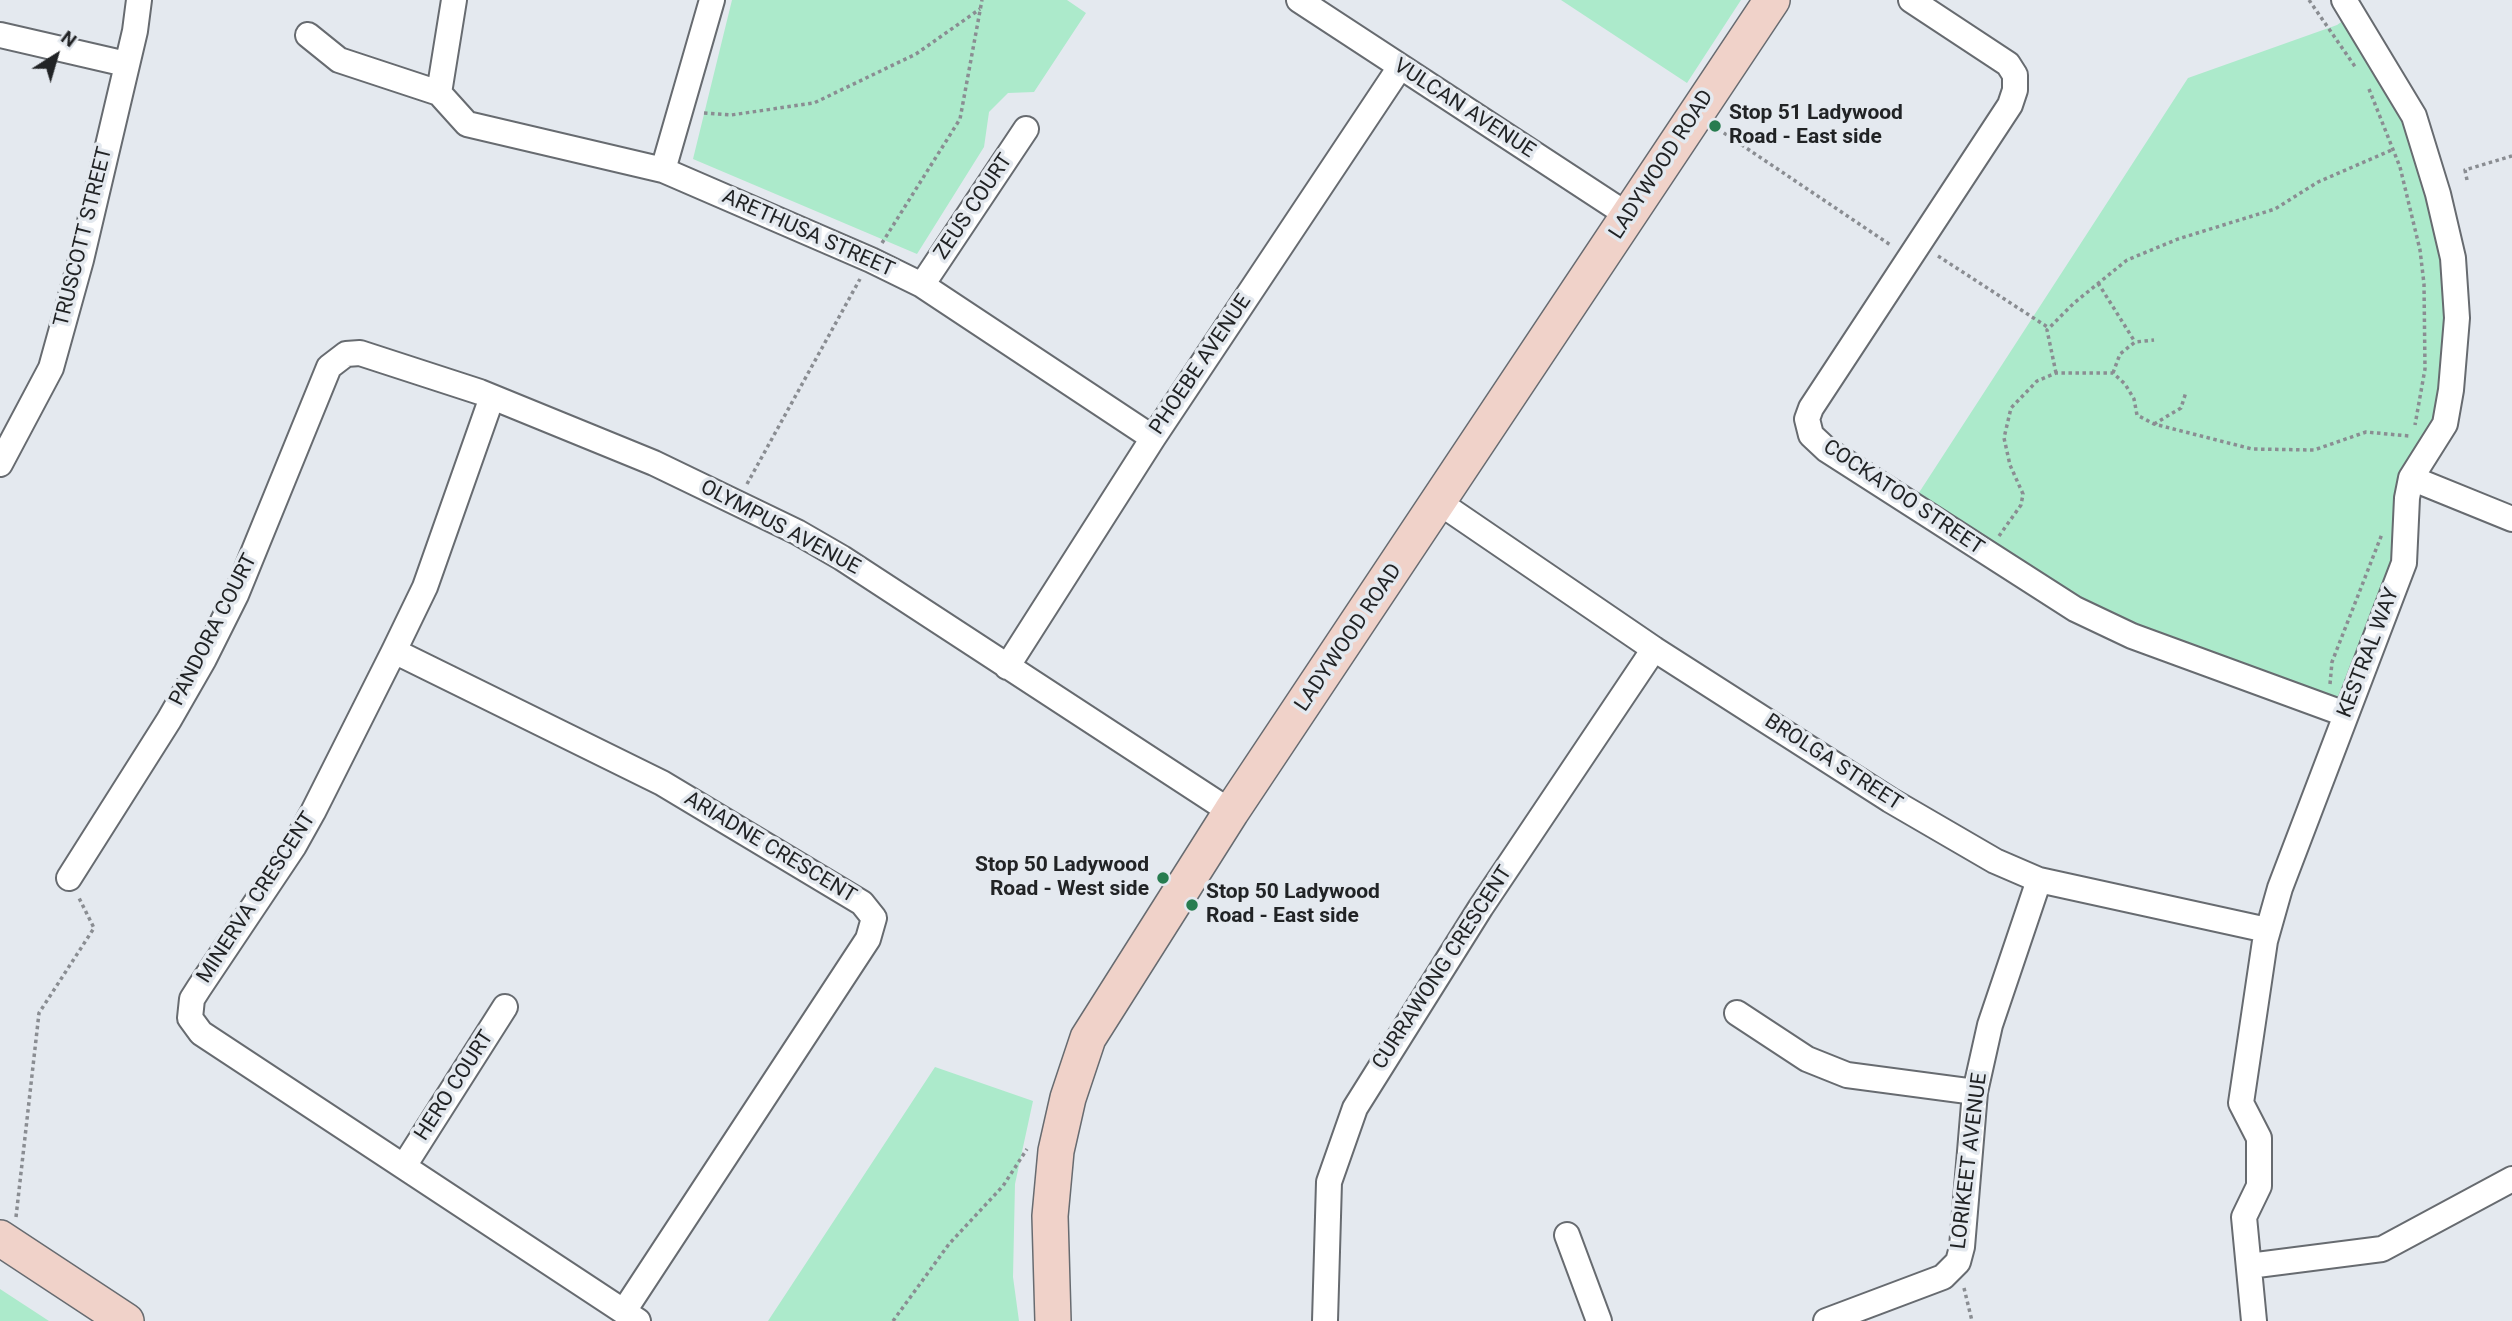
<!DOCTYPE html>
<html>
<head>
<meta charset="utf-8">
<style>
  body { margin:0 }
  #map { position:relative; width:2512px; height:1321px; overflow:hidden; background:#e4e9ef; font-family:Roboto,sans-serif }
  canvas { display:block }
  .north { position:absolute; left:21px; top:21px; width:70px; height:70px; -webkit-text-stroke:5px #e4e9ef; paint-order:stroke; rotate:37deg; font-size:19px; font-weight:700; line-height:28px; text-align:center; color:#212325 }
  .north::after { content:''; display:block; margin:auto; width:24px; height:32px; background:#212325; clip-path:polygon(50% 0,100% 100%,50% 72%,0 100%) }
</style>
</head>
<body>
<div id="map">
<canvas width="2512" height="1321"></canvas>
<div class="north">N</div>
</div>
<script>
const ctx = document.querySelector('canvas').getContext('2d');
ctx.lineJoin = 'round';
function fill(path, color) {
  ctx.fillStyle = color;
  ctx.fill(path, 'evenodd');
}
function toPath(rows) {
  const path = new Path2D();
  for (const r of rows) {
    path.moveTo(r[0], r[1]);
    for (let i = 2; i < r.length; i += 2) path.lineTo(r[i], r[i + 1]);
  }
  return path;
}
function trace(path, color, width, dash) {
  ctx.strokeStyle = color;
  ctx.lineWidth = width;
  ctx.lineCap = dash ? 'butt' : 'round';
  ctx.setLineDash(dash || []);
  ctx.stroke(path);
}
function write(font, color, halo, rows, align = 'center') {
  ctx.font = font + ' Roboto,sans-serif';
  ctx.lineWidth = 7;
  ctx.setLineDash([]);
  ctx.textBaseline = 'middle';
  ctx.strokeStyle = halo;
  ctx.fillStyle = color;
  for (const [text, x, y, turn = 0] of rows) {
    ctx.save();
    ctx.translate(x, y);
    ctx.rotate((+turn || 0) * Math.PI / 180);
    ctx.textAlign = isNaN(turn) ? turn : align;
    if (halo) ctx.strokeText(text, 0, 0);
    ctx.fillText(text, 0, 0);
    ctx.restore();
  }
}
const green = toPath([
  [732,0,1067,0,1086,13,1034,92,1008,93,989,112,984,147,917,254,693,159],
  [1561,0,1741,0,1687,83],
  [2354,13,2438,194,2451,390,2345,714,2132,636,1911,505,2188,78,2337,25],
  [935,1067,1033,1101,1015,1184,1013,1277,1019,1321,768,1321],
  [0,1289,49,1321,0,1321]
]);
const path = toPath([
  [2309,0,2356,68],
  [2369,89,2400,167,2420,250,2424,284,2425,369,2415,425],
  [704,113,731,115,814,103,916,54,980,9],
  [1718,129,1892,246],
  [2467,180,2465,170,2512,156],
  [882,243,960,119,982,0],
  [1938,256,2049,328],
  [2098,283,2135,342],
  [2056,373,2047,330,2074,303,2127,260,2178,239,2275,209,2318,182,2394,149],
  [2113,373,2120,354,2135,342,2154,340],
  [2154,424,2181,408,2186,392],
  [747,484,860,279],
  [1999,536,2021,505,2023,494,2010,465,2004,438,2011,408,2037,381,2056,373,2113,373,2125,384,2134,399,2137,415,2154,424,2252,449,2314,450,2366,432,2409,436],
  [2330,684,2332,662,2382,534],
  [16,1217,39,1013,94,928,79,898],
  [1964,1288,1972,1321],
  [893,1321,949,1244,1003,1186,1027,1149]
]);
const street = toPath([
  [1299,0,1629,216],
  [1911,0,2008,64,2015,75,2015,90,2010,105,1811,408,1807,419,1811,435,1827,450,2075,609,2132,636,2345,714],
  [0,35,126,64],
  [308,35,339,60,439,93,467,124,663,170,871,260,922,285,1153,438],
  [439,93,454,0],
  [663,170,712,0],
  [922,285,1026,129],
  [492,397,425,587,394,651,313,812,294,846,199,988,192,999,190,1018,201,1033,638,1321],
  [0,464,51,368,81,260,135,31,139,0],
  [2411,478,2512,519],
  [1440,503,1654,649,1890,800,1995,861,2039,880,2267,930],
  [394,651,662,783,862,903,874,918,868,939,624,1311],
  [1007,667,1153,438,1400,67],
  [69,878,169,720,204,659,236,595,329,367,346,354,360,353,480,392,654,463,797,532,842,558,1231,812],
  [1737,1013,1807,1059,1847,1075,1975,1092],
  [404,1166,505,1007],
  [1567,1235,1599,1321],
  [2249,1266,2382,1249,2512,1179],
  [1325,1321,1329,1182,1355,1108,1481,907,1654,649],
  [1826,1321,1943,1277,1958,1262,1962,1247,1975,1092,1990,1025,2039,880],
  [2254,1321,2244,1217,2259,1186,2259,1138,2241,1103,2265,941,2280,888,2404,563,2407,498,2411,478,2445,424,2451,390,2457,318,2453,258,2438,194,2414,116,2344,0]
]);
const secondary = toPath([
  [0,1238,126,1321],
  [1053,1321,1050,1216,1056,1151,1068,1098,1088,1038,1231,812,1772,0]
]);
const markers = [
  [1715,126,7,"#277c4f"],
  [1163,878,7,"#277c4f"],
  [1192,905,7,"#277c4f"]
];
const streetNames = [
  ["VULCAN AVENUE",1464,109,33],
  ["LADYWOOD ROAD",1662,165,-57],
  ["ZEUS COURT",974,207,-56],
  ["ARETHUSA STREET",808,234,24],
  ["TRUSCOTT STREET",84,237,-76],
  ["PHOEBE AVENUE",1201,365,-56],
  ["COCKATOO STREET",1903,498,34],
  ["OLYMPUS AVENUE",780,528,28],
  ["PANDORA COURT",214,630,-63],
  ["LADYWOOD ROAD",1349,638,-56],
  ["KESTRAL WAY",2369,653,-69],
  ["BROLGA STREET",1833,763,33],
  ["ARIADNE CRESCENT",770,848,31],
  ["MINERVA CRESCENT",257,898,-57],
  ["CURRAWONG CRESCENT",1443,968,-57],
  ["HERO COURT",455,1086,-57],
  ["LORIKEET AVENUE",1970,1161,-83]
];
const poiNames = [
  ["Stop 51 Ladywood",1729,114],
  ["Road - East side",1729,138],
  ["Stop 50 Ladywood",1149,866,"right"],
  ["Road - West side",1149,890,"right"],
  ["Stop 50 Ladywood",1206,893],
  ["Road - East side",1206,917]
];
fill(green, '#aceacb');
trace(street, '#676b70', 28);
trace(secondary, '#676b70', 38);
trace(path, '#8a8d92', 3.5, [3.5, 3.5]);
trace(street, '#fff', 24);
trace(secondary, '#f0d2c9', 35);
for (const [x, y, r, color] of markers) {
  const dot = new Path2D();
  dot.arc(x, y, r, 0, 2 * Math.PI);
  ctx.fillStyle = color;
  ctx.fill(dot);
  trace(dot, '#e4e9ef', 2.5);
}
write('21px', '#212325', '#e4e9ef', streetNames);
write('bold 21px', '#212325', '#e4e9ef', poiNames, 'left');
</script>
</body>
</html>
